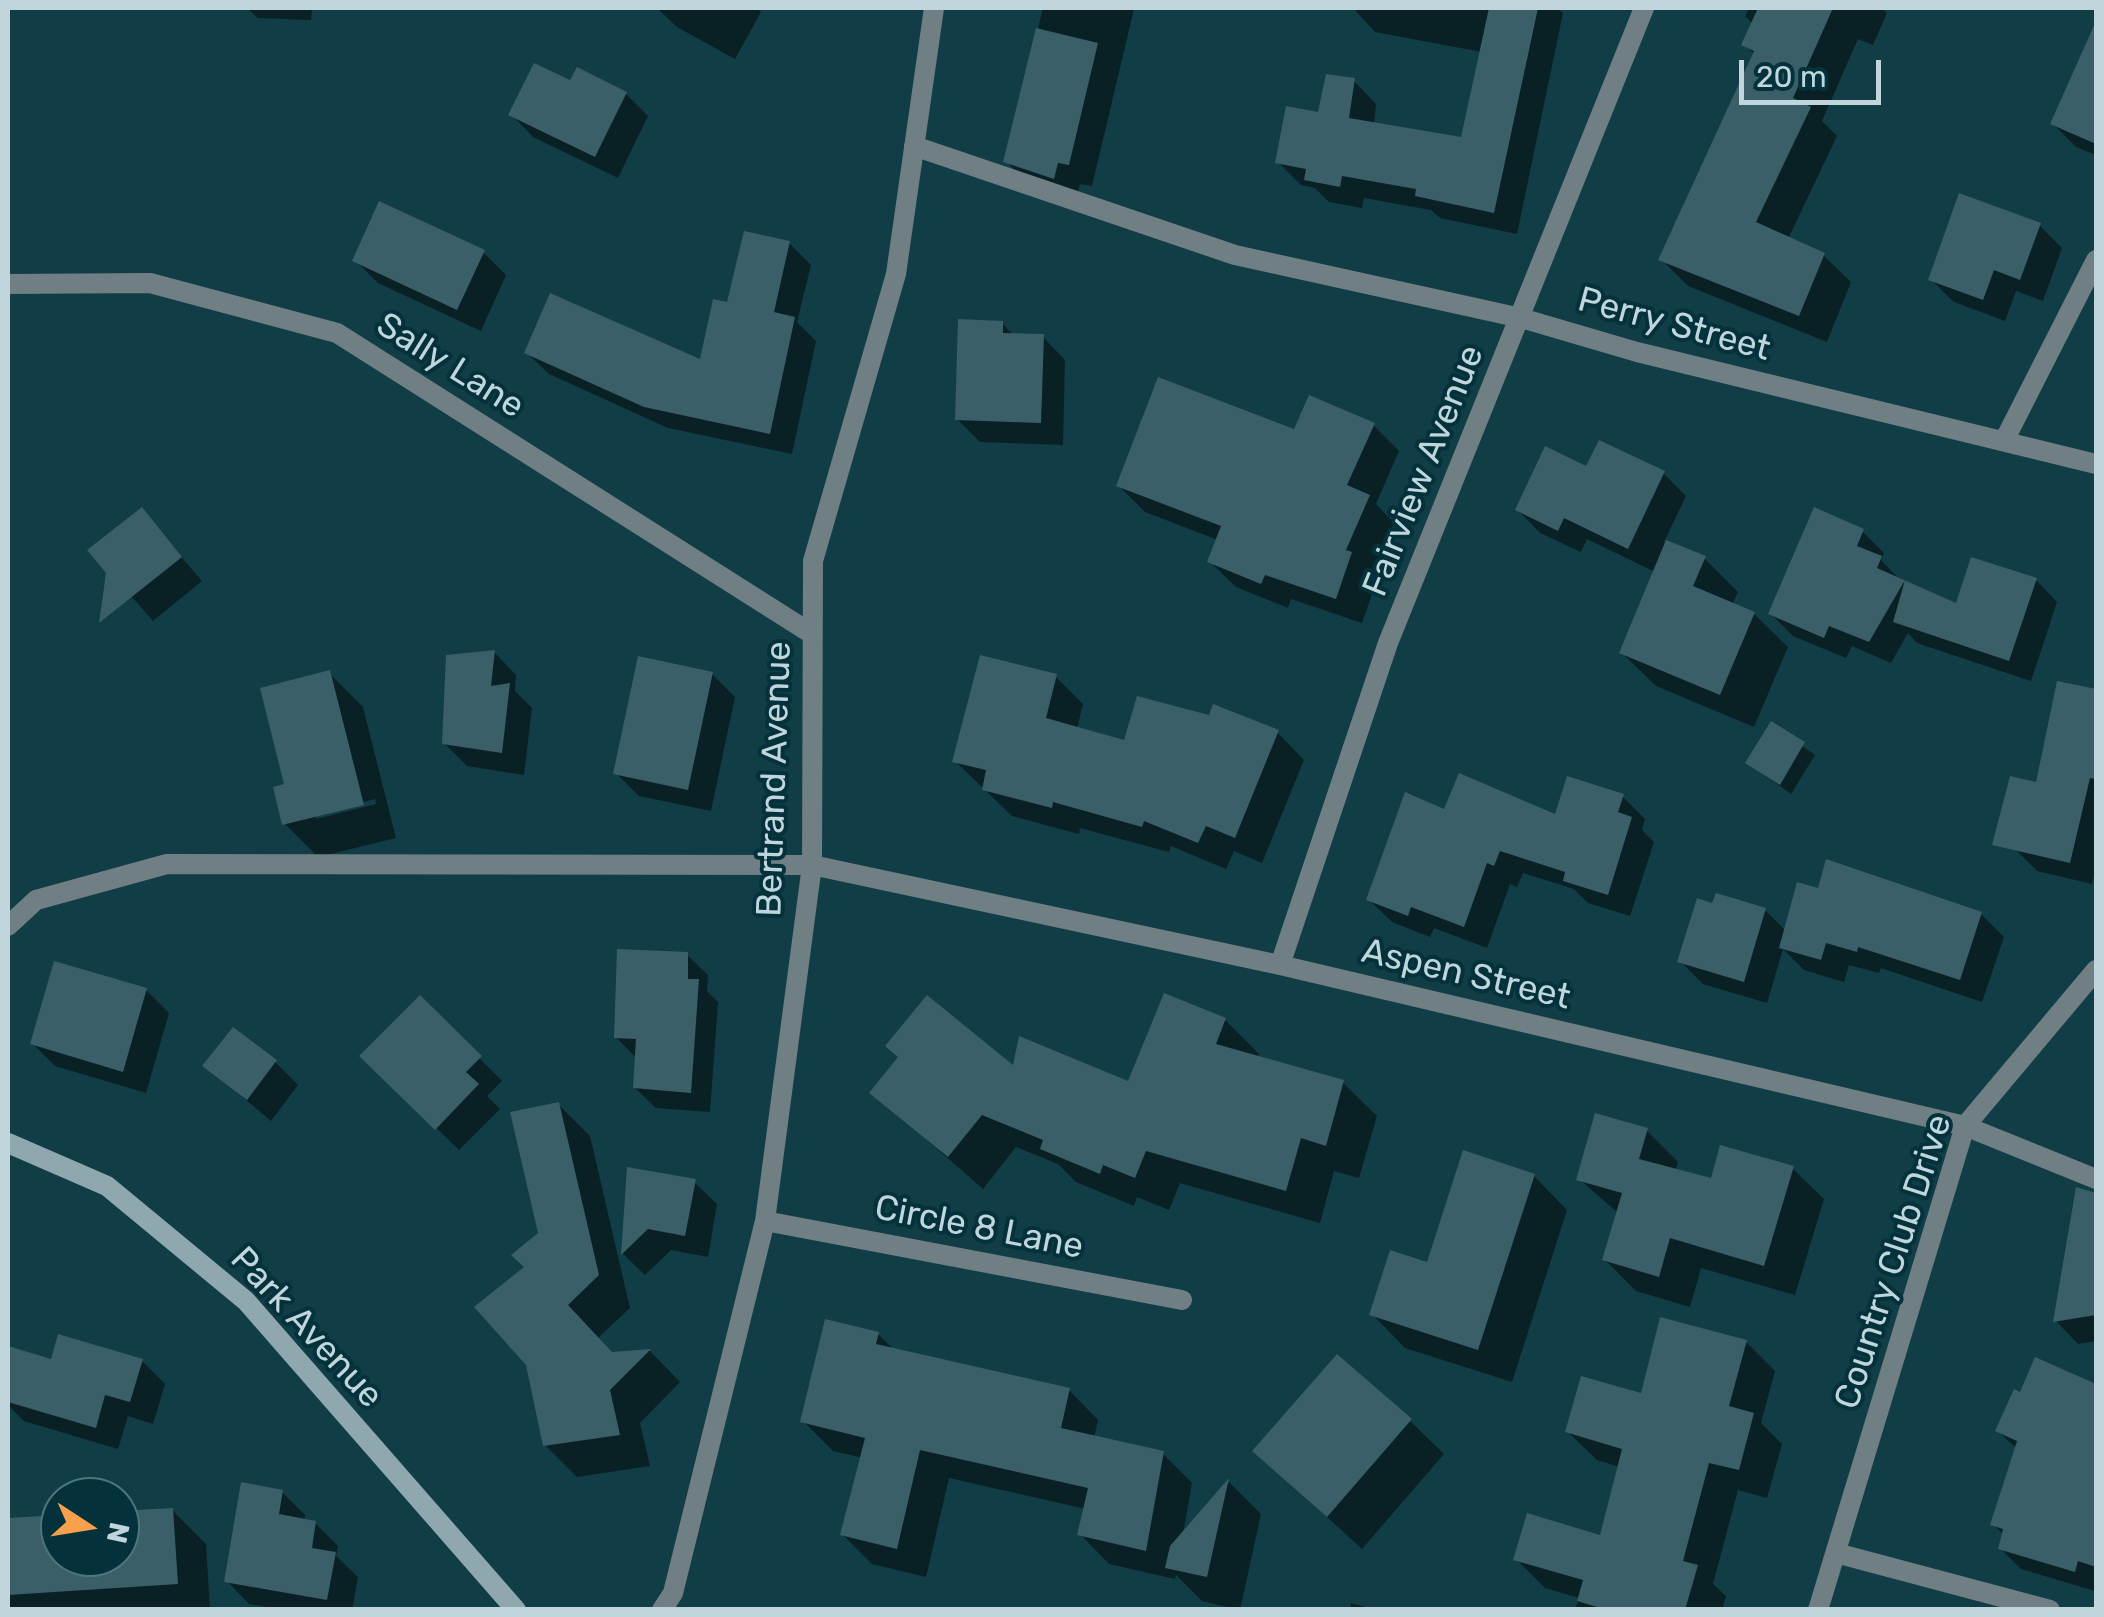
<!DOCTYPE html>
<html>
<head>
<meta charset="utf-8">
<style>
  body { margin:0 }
  #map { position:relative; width:2104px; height:1617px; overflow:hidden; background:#113d46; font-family:Rubik,sans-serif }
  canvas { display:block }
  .frame { position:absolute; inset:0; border:10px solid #c0d6dc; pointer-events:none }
  .north { position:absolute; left:40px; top:1477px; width:100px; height:100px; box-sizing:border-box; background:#03323c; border:2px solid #4f747c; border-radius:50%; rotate:102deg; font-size:28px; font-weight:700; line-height:40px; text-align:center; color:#c0d6dc }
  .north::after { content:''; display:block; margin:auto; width:35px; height:45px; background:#f9a04c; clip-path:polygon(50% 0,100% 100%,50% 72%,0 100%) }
  .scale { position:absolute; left:1739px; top:60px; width:142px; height:45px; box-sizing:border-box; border:5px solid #c0d6dc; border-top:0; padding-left:12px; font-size:30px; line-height:35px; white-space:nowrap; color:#c0d6dc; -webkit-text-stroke:8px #03323c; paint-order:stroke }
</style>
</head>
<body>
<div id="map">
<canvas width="2104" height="1617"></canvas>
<div class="frame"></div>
<div class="north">N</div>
<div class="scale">20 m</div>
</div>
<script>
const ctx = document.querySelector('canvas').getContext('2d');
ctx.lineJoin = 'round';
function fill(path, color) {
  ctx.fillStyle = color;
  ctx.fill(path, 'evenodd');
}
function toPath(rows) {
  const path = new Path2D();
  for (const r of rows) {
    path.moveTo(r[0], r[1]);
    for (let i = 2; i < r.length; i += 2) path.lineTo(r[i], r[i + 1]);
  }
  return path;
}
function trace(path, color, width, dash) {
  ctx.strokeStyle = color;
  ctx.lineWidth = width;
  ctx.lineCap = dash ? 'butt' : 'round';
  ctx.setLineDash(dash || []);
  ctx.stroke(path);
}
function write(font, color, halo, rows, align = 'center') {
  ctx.font = font + ' Rubik,sans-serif';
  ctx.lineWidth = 8;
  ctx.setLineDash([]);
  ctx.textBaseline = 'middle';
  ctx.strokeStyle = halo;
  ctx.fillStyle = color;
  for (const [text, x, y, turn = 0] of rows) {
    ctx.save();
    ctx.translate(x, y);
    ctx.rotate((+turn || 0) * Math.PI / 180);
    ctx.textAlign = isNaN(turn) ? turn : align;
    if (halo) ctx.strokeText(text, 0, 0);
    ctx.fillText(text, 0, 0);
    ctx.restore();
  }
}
const shadow = toPath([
  [247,8,312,8,311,20,258,18],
  [657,8,757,8,761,12,735,59,677,27],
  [1043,8,1144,8,1134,9,1092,186,1080,184,1076,200,1029,184,1006,161],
  [1557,8,1563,13,1517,234,1440,218,1431,210,1364,198,1362,208,1329,202,1315,188,1301,185,1278,162,1354,81,1376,104,1374,125,1463,140,1482,52,1375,32,1353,8],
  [1749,8,1881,8,1887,13,1873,45,1858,39,1822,121,1837,136,1788,239,1823,255,1851,282,1827,342,1688,286,1661,259,1755,55,1744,44,1753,24,1745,16],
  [2073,79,2096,88,2096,155,2076,147,2053,124],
  [626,94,648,116,618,178,533,137,511,114],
  [2039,225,2062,248,2043,301,2016,291,2005,321,1954,302,1931,280],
  [789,243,811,265,797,322,816,341,792,454,668,428,549,374,527,353,702,363,729,305],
  [483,252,506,275,481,331,378,283,355,260],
  [1002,323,1014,336,1043,337,1065,360,1063,445,980,442,957,419],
  [1373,425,1399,451,1376,504,1394,523,1372,576,1377,580,1362,623,1291,599,1288,608,1236,587,1209,561,1218,540,1145,512,1119,486,1296,432],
  [1587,469,1663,473,1686,496,1664,542,1704,558,1738,592,1732,605,1754,614,1788,647,1754,727,1656,686,1622,653,1655,572,1587,539,1581,552,1540,533,1518,510],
  [141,510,202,581,153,621,91,550],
  [1862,531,1884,553,1881,560,1902,582,1958,606,2036,580,2057,602,2031,681,1917,643,1908,633,1891,663,1852,646,1846,658,1793,636,1771,614],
  [494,652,516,675,515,691,532,708,524,775,467,766,444,743],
  [329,673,363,707,396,838,318,857,284,823,287,785],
  [375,799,376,804,316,819,316,814],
  [712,674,735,697,711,811,639,796,616,773],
  [1056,677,1083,704,1077,729,1126,743,1277,732,1304,760,1262,863,1234,851,1226,869,1171,846,1169,852,1080,828,1079,834,1012,816,955,761],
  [2075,687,2096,692,2096,867,2092,884,2037,871,2014,848],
  [1771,724,1815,755,1791,794,1748,763],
  [1622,796,1645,819,1642,830,1654,842,1630,916,1588,903,1574,889,1523,873,1517,887,1510,884,1487,948,1434,928,1430,937,1392,922,1369,900,1445,812,1557,817],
  [1765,910,1786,931,1981,914,2004,937,1982,1002,1881,968,1879,973,1849,965,1844,982,1804,970,1783,949,1767,1003,1703,984,1680,961],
  [687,955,708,975,707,991,718,1002,710,1112,656,1108,635,1088,637,1059,616,1037],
  [146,990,169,1013,146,1093,55,1066,33,1044],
  [420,999,502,1081,487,1096,500,1109,459,1150,363,1056],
  [1225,1020,1259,1054,1257,1058,1343,1083,1377,1116,1359,1178,1334,1171,1320,1223,1180,1183,1169,1210,1137,1197,1134,1206,1076,1182,1058,1164,1016,1147,983,1189,872,1092,1014,1069,1129,1084],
  [275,1062,298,1085,271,1121,206,1066],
  [558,1104,590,1136,630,1308,598,1338,613,1354,650,1351,680,1382,640,1423,650,1466,577,1477,545,1445,527,1268,541,1234],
  [1646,1130,1678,1162,1675,1171,1712,1181,1792,1168,1824,1199,1795,1295,1701,1268,1690,1307,1636,1291,1605,1260,1618,1213,1579,1179],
  [629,1170,694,1182,717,1204,708,1257,671,1250,645,1275,623,1254],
  [1534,1176,1567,1210,1512,1382,1405,1348,1372,1314],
  [2068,1247,2096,1254,2096,1341,2078,1344,2056,1321],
  [878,1334,895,1351,1069,1390,1098,1420,1094,1438,1163,1454,1192,1483,1183,1534,1229,1482,1261,1514,1240,1610,1202,1601,1176,1575,1175,1579,1109,1564,1080,1534,1086,1509,949,1478,926,1577,872,1564,843,1535,863,1458,833,1451,803,1421],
  [1746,1342,1775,1371,1761,1423,1782,1444,1767,1498,1738,1490,1713,1584,1726,1596,1722,1610,1575,1610,1579,1598,1545,1588,1516,1559,1602,1538,1620,1467,1597,1460,1567,1431],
  [15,1351,52,1362,142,1361,165,1384,153,1424,128,1416,118,1449,24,1421,8,1405,8,1375],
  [2036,1360,2096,1387,2095,1591,2021,1569,2000,1548,2004,1535,1993,1524,2017,1449,1998,1431,2022,1396],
  [1410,1421,1444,1454,1362,1549,1255,1451],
  [282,1492,305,1515,304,1521,315,1523,338,1546,336,1556,358,1577,352,1610,283,1610,249,1604,227,1581],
  [172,1510,206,1544,210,1610,8,1610,8,1521,60,1517,60,1557,120,1557,120,1513],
  [1351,1603,1376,1610,1350,1610]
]);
const building = toPath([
  [1489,8,1538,8,1494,213,1415,196,1416,189,1342,176,1340,187,1304,180,1306,169,1275,163,1286,106,1318,112,1326,74,1355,78,1349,118,1461,137],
  [1758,8,1833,8,1793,98,1811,107,1756,222,1825,253,1799,316,1658,260,1754,51,1741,45],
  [2096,21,2096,144,2050,124],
  [1036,28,1098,43,1069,165,1058,163,1054,179,1003,162],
  [534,63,570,80,577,67,627,92,595,157,508,115],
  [1959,193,2041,223,2020,280,1994,270,1983,300,1928,280],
  [379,201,485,250,457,310,352,261],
  [744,231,790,241,774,312,795,317,770,434,644,407,524,353,550,293,700,359,713,299,727,302],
  [958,319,1003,321,1003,333,1044,334,1041,423,955,420],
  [1158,377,1294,429,1309,395,1375,423,1347,485,1370,495,1346,550,1352,552,1336,599,1265,575,1261,584,1207,562,1221,526,1116,486],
  [1599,440,1665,471,1628,549,1564,518,1558,531,1515,510,1545,446,1586,466],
  [142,507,182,557,99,623,106,573,87,550],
  [1814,507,1864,529,1857,546,1882,556,1877,568,1956,603,1971,557,2037,578,2009,661,1893,622,1905,580,1869,642,1829,626,1824,638,1768,614],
  [1666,540,1706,556,1693,586,1755,612,1720,695,1619,653],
  [495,650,491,686,510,683,502,753,442,744,446,655],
  [980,655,1057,674,1046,718,1124,740,1137,696,1209,715,1213,704,1279,730,1235,838,1206,826,1198,843,1144,821,1142,827,1053,802,1052,808,982,790,986,770,952,762],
  [638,656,713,672,688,790,613,774],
  [330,670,364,805,282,825,273,787,284,784,260,688],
  [2057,681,2096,689,2096,779,2090,778,2070,863,1992,845,2010,776,2036,782],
  [1771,721,1805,742,1780,785,1745,763],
  [1459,773,1555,814,1567,776,1624,794,1618,812,1632,817,1608,895,1563,881,1565,872,1500,851,1494,866,1487,863,1464,927,1411,907,1408,916,1366,900,1405,792,1444,809],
  [1826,859,1982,912,1960,980,1858,947,1857,952,1826,943,1821,960,1779,948,1797,882,1818,888],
  [1716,893,1766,908,1744,982,1677,962,1697,898,1712,903],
  [617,949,688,952,688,979,699,979,691,1093,633,1088,636,1039,614,1038],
  [54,961,147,988,123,1072,30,1044],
  [1164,993,1226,1018,1216,1044,1344,1080,1326,1146,1301,1138,1286,1191,1146,1151,1135,1178,1103,1165,1100,1174,1040,1149,1043,1140,982,1115,948,1157,869,1093,898,1057,885,1046,927,995,1013,1065,1019,1036,1128,1081],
  [420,995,482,1056,466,1072,479,1084,435,1130,359,1056],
  [233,1027,277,1060,247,1100,202,1066],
  [559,1102,599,1275,568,1305,612,1352,651,1349,610,1390,620,1435,543,1446,526,1365,474,1307,524,1267,511,1255,538,1233,510,1112],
  [1595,1113,1648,1128,1639,1159,1711,1178,1720,1145,1794,1166,1764,1266,1670,1238,1659,1277,1602,1260,1622,1193,1576,1180],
  [1463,1150,1535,1174,1478,1350,1369,1315,1390,1250,1427,1262],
  [627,1167,696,1179,685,1236,648,1229,621,1255],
  [2076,1187,2096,1193,2096,1315,2053,1322],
  [1660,1317,1747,1340,1729,1406,1754,1413,1739,1470,1709,1463,1683,1561,1698,1565,1685,1610,1607,1610,1577,1601,1583,1580,1513,1560,1527,1513,1600,1535,1622,1449,1565,1432,1581,1376,1641,1393],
  [825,1319,879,1332,876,1344,1070,1388,1061,1428,1164,1451,1146,1551,1077,1535,1088,1488,920,1450,897,1549,840,1535,865,1438,800,1422],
  [58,1334,143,1359,130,1402,105,1395,96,1428,8,1402,8,1346,51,1359],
  [1337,1354,1412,1419,1327,1517,1252,1451],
  [2035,1357,2096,1384,2096,1567,2078,1561,2075,1572,1998,1549,2003,1529,1990,1525,2017,1441,1995,1431,2014,1389,2020,1392],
  [1229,1478,1207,1577,1165,1568,1170,1546],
  [241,1482,283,1490,279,1514,316,1521,312,1548,336,1552,327,1600,224,1582],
  [173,1508,178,1584,8,1595,8,1518,60,1515,60,1557,120,1557,120,1511]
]);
const lane = toPath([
  [2004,441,2096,260]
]);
const street = toPath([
  [914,146,1235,255,1521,318,1637,352,2096,464],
  [8,284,150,283,337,333,812,634],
  [8,926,36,900,167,864,812,865,1280,965,1965,1126,2096,1179],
  [1280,965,1388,643,1644,8],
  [765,1221,1182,1300],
  [1836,1553,2050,1610],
  [662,1610,673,1593,765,1221,812,865,813,561,896,274,934,8],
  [1818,1610,1965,1126,2096,970]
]);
const secondary = toPath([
  [8,1143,107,1186,246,1301,516,1610]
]);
const streetNames = [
  ["Perry Street",1674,325,15],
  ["Sally Lane",450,366,32],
  ["Fairview Avenue",1424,471,-68],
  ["Bertrand Avenue",775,779,-88],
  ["Aspen Street",1466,975,13],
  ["Circle 8 Lane",979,1228,11],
  ["Country Club Drive",1894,1262,-72],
  ["Park Avenue",306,1328,47]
];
fill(shadow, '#0007');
fill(building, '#3b5f68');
trace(lane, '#6f7f83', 20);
trace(street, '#6f7f83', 20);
trace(secondary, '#8fa8af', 20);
write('35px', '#c0d6dc', '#03323c', streetNames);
</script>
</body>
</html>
